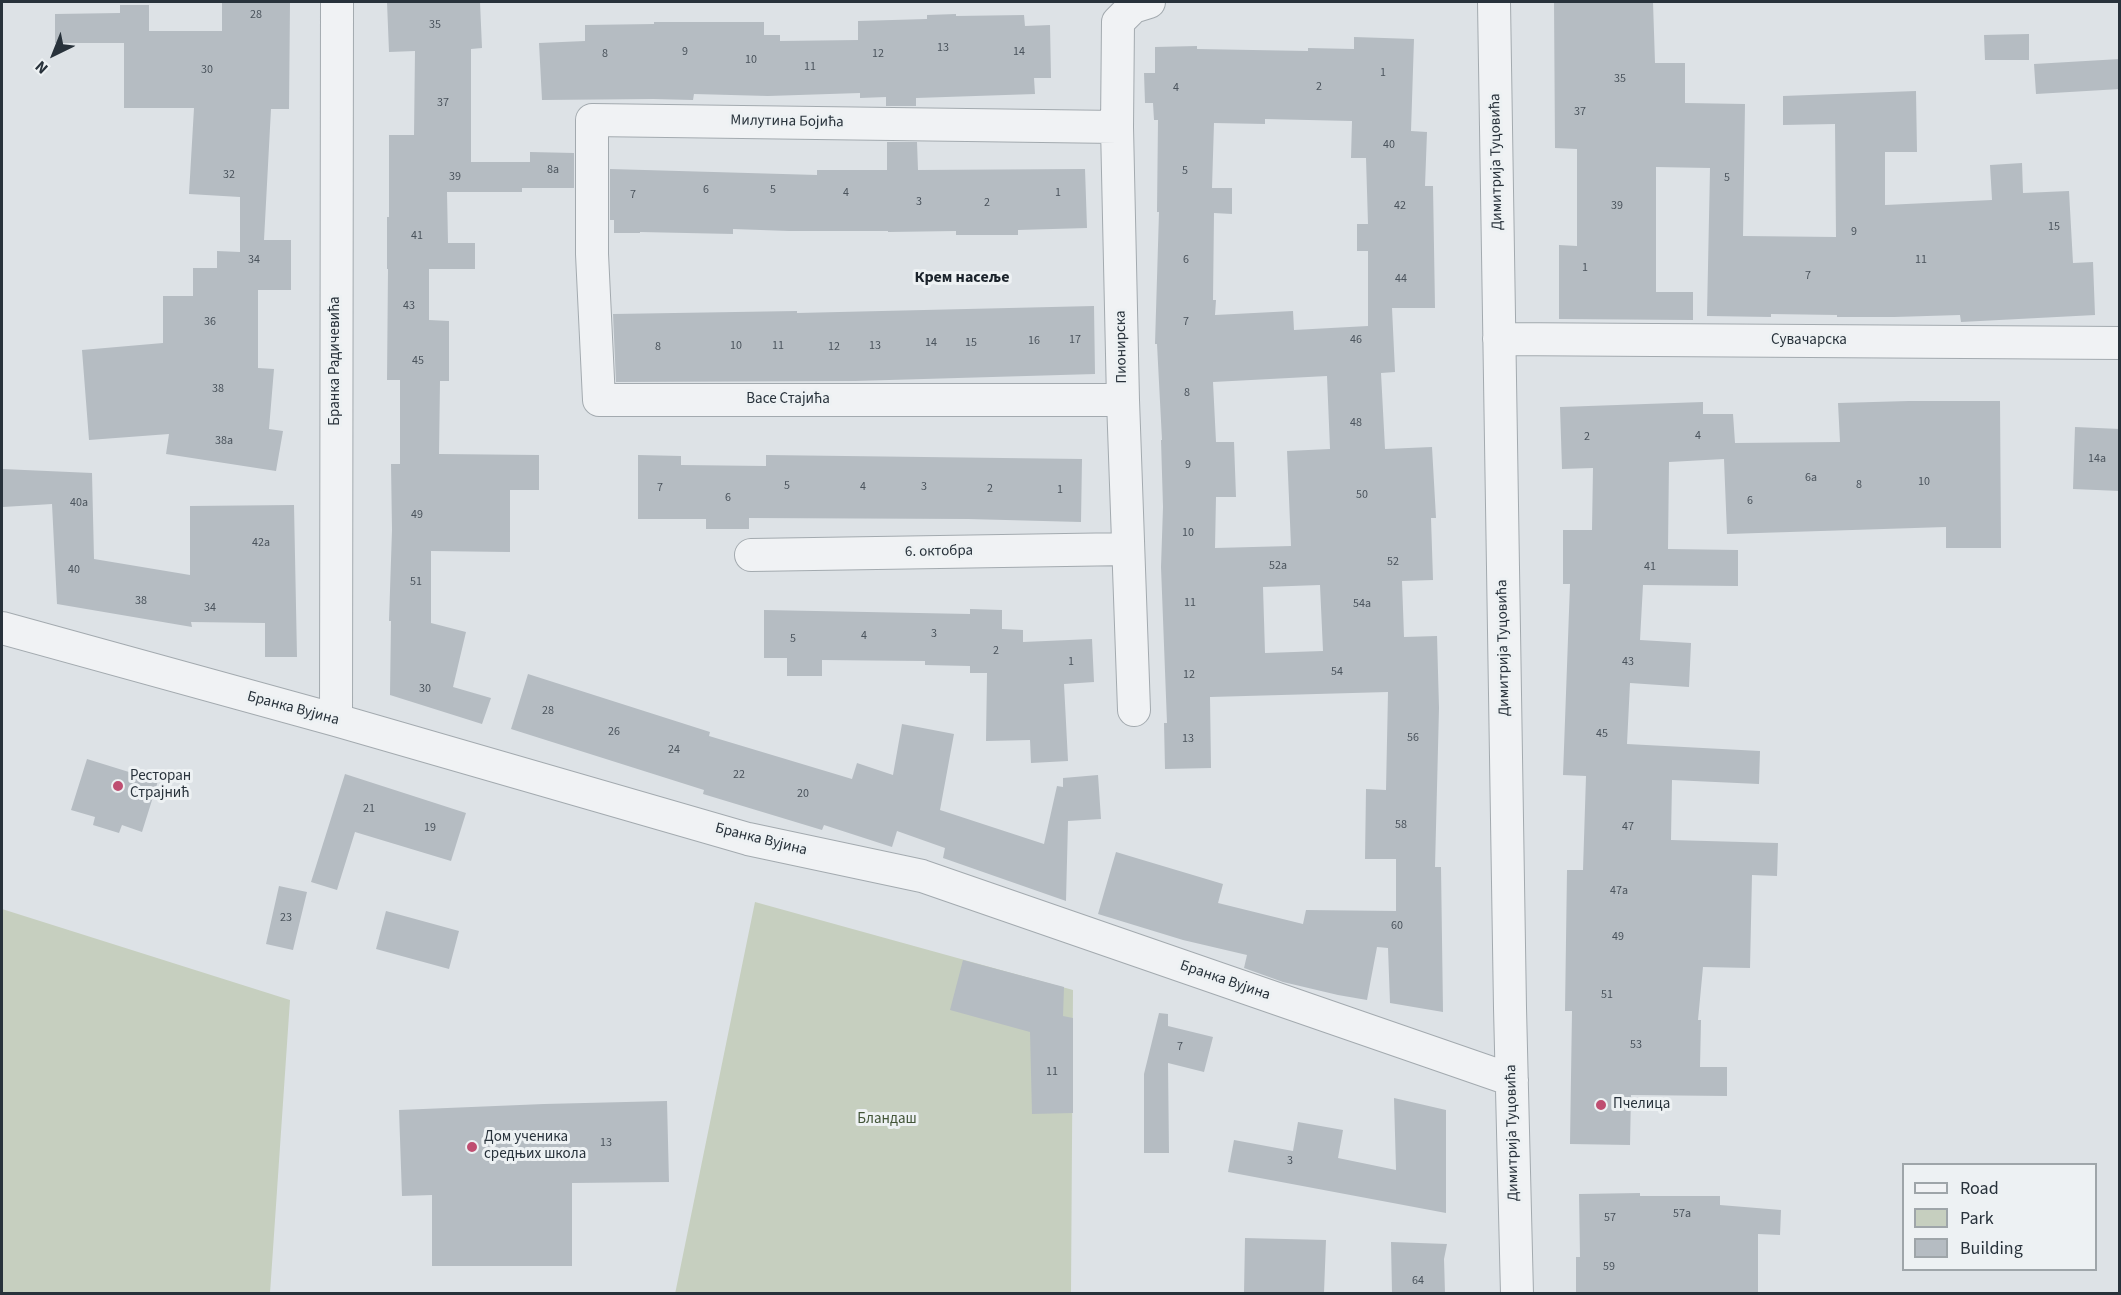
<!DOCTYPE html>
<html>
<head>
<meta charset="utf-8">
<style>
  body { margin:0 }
  #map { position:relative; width:2121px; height:1295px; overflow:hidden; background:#dde2e6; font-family:"Source Sans 3",sans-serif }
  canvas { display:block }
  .frame { position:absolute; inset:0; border:3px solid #28323b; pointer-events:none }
  .legend { position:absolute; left:1902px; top:1163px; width:195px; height:108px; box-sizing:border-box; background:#edf1f3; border:2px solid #9ea5a9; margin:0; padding:8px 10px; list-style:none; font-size:18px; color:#28323b }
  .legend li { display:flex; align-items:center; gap:12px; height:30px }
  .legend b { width:30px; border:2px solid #9ea5a9 }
  .north { position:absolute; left:24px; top:24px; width:60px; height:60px; -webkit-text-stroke:4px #edf1f3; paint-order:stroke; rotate:223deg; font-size:16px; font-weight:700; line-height:24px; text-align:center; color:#28323b }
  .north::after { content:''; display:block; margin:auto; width:21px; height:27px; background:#28323b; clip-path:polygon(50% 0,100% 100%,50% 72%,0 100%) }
</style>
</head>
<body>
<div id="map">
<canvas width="2121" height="1295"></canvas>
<div class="frame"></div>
<ul class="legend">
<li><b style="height:8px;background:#f0f2f4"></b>Road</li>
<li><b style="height:16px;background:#c6cfbf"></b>Park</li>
<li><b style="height:16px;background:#b5bcc2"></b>Building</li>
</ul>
<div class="north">N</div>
</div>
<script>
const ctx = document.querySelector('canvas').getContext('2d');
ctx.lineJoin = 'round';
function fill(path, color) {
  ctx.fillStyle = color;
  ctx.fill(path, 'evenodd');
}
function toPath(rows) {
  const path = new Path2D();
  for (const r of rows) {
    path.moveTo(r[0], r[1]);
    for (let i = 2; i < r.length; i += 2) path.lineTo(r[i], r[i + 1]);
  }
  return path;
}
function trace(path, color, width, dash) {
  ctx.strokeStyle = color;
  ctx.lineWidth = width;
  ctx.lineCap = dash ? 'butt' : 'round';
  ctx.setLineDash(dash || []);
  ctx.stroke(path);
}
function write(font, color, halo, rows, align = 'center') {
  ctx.font = font + ' "Source Sans 3",sans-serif';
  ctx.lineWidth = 6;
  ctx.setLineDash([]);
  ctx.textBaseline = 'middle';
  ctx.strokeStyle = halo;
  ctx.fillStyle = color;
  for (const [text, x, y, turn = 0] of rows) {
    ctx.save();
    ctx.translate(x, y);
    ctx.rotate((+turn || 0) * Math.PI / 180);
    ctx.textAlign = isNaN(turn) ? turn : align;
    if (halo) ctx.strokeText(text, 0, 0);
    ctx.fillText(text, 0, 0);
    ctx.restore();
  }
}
const green = toPath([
  [755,902,1073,990,1071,1293,675,1294],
  [2,909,290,1000,270,1293,2,1293]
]);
const building = toPath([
  [222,2,290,2,289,109,271,109,264,240,291,240,291,290,258,290,258,368,274,369,269,429,283,431,276,471,166,454,169,434,89,440,82,350,163,343,163,296,193,296,193,268,217,268,217,251,240,252,240,197,189,194,194,108,124,108,124,43,55,43,55,14,120,13,120,5,149,5,149,31,222,31],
  [387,2,480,2,482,48,471,49,471,162,530,162,530,152,574,153,574,188,522,188,522,192,447,192,448,243,475,243,475,269,429,269,429,320,449,321,449,381,440,381,439,454,539,455,539,490,510,490,510,552,431,551,431,623,466,632,453,687,491,698,482,724,390,695,391,621,389,621,392,530,391,464,400,464,400,380,387,380,388,269,387,269,387,217,389,217,389,135,414,135,415,51,389,52],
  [1554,2,1653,2,1655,63,1685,63,1685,103,1745,104,1743,236,1836,237,1835,124,1783,125,1783,96,1916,91,1917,152,1885,152,1885,205,1992,200,1990,165,2022,163,2023,193,2069,191,2073,263,2093,262,2095,315,1961,322,1960,315,1894,317,1837,317,1837,315,1771,314,1771,317,1707,316,1710,168,1656,167,1656,292,1693,292,1693,320,1559,319,1559,245,1577,246,1577,149,1555,148],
  [956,14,956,16,1024,15,1025,26,1050,25,1051,78,1034,78,1035,94,916,98,916,106,886,106,886,97,860,98,860,93,768,96,694,94,693,100,653,99,542,100,539,43,585,41,585,25,654,24,654,22,764,22,764,35,780,35,780,41,858,40,858,21,927,19,927,15],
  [2029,34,2029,60,1985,60,1984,35],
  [1354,37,1414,39,1411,131,1427,132,1425,186,1433,186,1435,308,1392,308,1395,372,1381,373,1385,449,1432,447,1436,518,1431,518,1433,580,1402,581,1404,637,1437,636,1439,708,1435,867,1441,867,1443,1012,1390,1003,1388,948,1377,947,1367,1000,1338,995,1283,982,1244,968,1247,955,1183,940,1098,914,1116,852,1223,884,1218,903,1303,924,1306,910,1396,911,1396,859,1365,859,1366,789,1386,790,1388,692,1210,697,1211,768,1165,769,1164,723,1167,723,1161,567,1163,507,1161,440,1162,440,1157,344,1155,344,1159,212,1157,212,1158,120,1154,120,1153,103,1145,103,1144,73,1155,73,1155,47,1197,46,1197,49,1308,51,1308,48,1354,49],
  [1265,119,1352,121,1351,158,1366,158,1368,224,1357,224,1357,251,1368,251,1368,326,1294,330,1293,311,1215,315,1216,300,1213,300,1214,213,1232,214,1232,188,1212,188,1214,123,1265,124],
  [1327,376,1330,449,1287,451,1291,546,1215,548,1216,497,1236,497,1234,442,1216,442,1213,382],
  [1320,585,1323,651,1265,653,1263,587],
  [2120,59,2120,89,2036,94,2034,64],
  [887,142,917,142,918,170,1085,169,1087,228,1018,230,1018,235,956,235,956,231,888,232,888,231,789,231,733,229,733,234,640,232,640,233,614,233,614,220,610,220,610,169,817,175,817,170,887,170],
  [1094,306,1095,374,855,381,616,382,613,314,797,311,797,313],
  [1909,401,2000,401,2001,548,1946,548,1946,527,1727,534,1724,459,1669,462,1668,549,1738,550,1738,586,1643,585,1640,640,1691,643,1689,687,1630,683,1627,744,1760,751,1759,784,1672,780,1671,840,1778,843,1777,876,1752,875,1750,968,1703,967,1698,1020,1701,1020,1700,1067,1727,1067,1727,1096,1631,1095,1630,1145,1570,1144,1572,1011,1565,1011,1567,870,1583,870,1586,776,1563,775,1570,584,1563,584,1563,530,1592,530,1593,468,1562,469,1560,407,1703,402,1703,414,1733,414,1735,443,1840,442,1838,403],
  [2075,427,2120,429,2120,491,2073,489],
  [638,455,681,456,681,465,766,466,766,455,1082,459,1081,522,968,519,749,518,749,529,706,529,706,519,638,519],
  [2,469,92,473,94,559,190,575,190,506,294,505,297,657,265,657,265,623,191,622,192,627,57,604,52,504,3,507],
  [970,609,1002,610,1002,629,1023,630,1023,642,1092,639,1094,682,1064,684,1068,761,1031,763,1030,740,986,741,987,673,970,673,970,666,925,665,925,661,822,660,822,676,787,676,787,658,764,658,764,610,970,614],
  [528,674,710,732,709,736,852,779,857,763,893,775,902,724,954,734,940,810,1044,844,1057,786,1063,787,1063,778,1098,775,1101,819,1068,821,1066,901,943,858,945,848,897,831,892,847,824,825,822,830,703,794,704,790,511,729],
  [87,759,158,781,142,832,122,825,119,833,93,825,95,817,71,810],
  [345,774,466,813,451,861,355,832,337,890,311,882],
  [279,886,307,892,293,950,266,944],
  [386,911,459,931,449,969,376,949],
  [963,960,1064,987,1063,1016,1073,1018,1073,1113,1032,1114,1030,1032,950,1010],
  [1159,1013,1168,1014,1168,1026,1213,1037,1204,1072,1168,1063,1169,1153,1144,1153,1144,1074],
  [1394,1098,1446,1110,1446,1213,1228,1172,1234,1140,1293,1151,1298,1122,1343,1130,1338,1158,1396,1170],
  [667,1101,669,1182,572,1183,572,1266,432,1266,432,1195,402,1196,399,1110,544,1104],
  [1640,1193,1640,1196,1720,1196,1720,1205,1781,1210,1780,1235,1758,1234,1758,1293,1576,1293,1576,1257,1580,1257,1579,1194],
  [1245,1238,1326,1240,1324,1293,1244,1293],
  [1391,1242,1447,1244,1444,1259,1445,1293,1392,1293]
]);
const minor = toPath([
  [1494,2,1510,1008,1517,1294],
  [1117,127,592,120,592,254,599,400,1123,400],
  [1499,339,2120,343],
  [751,555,1128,549],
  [2,628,336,720,748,839,922,876,1512,1080],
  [1134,710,1123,400,1117,127,1118,22,1133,7,1149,2],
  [336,720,337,2]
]);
const markers = [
  [118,786,6,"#bf4e71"],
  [1601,1105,6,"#bf4e71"],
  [472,1147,6,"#bf4e71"]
];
const numberNames = [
  ["28",256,15],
  ["35",435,25],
  ["13",943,48],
  ["9",685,52],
  ["14",1019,52],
  ["8",605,54],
  ["12",878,54],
  ["10",751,60],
  ["11",810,67],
  ["30",207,70],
  ["1",1383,73],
  ["35",1620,79],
  ["2",1319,87],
  ["4",1176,88],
  ["37",443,103],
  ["37",1580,112],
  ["40",1389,145],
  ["8a",553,170],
  ["5",1185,171],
  ["32",229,175],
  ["39",455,177],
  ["5",1727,178],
  ["6",706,190],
  ["5",773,190],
  ["4",846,193],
  ["1",1058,193],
  ["7",633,195],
  ["3",919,202],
  ["2",987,203],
  ["42",1400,206],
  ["39",1617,206],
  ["15",2054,227],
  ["9",1854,232],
  ["41",417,236],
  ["34",254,260],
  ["6",1186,260],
  ["11",1921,260],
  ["1",1585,268],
  ["7",1808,276],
  ["44",1401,279],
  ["43",409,306],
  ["36",210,322],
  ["7",1186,322],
  ["17",1075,340],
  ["46",1356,340],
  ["16",1034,341],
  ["14",931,343],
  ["15",971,343],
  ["10",736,346],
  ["11",778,346],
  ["13",875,346],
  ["8",658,347],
  ["12",834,347],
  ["45",418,361],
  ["38",218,389],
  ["8",1187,393],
  ["48",1356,423],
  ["4",1698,436],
  ["2",1587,437],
  ["38a",224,441],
  ["14a",2097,459],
  ["9",1188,465],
  ["6a",1811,478],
  ["10",1924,482],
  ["8",1859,485],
  ["5",787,486],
  ["4",863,487],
  ["3",924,487],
  ["7",660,488],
  ["2",990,489],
  ["1",1060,490],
  ["50",1362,495],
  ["6",728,498],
  ["6",1750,501],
  ["40a",79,503],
  ["49",417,515],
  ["10",1188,533],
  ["42a",261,543],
  ["52",1393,562],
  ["52a",1278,566],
  ["41",1650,567],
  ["40",74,570],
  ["51",416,582],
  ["38",141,601],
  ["11",1190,603],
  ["54a",1362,604],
  ["34",210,608],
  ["3",934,634],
  ["4",864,636],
  ["5",793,639],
  ["2",996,651],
  ["1",1071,662],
  ["43",1628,662],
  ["54",1337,672],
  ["12",1189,675],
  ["30",425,689],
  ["28",548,711],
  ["26",614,732],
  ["45",1602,734],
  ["56",1413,738],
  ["13",1188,739],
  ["24",674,750],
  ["22",739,775],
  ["20",803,794],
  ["21",369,809],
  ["58",1401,825],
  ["47",1628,827],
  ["19",430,828],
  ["47a",1619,891],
  ["23",286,918],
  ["60",1397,926],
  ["49",1618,937],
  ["51",1607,995],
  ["53",1636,1045],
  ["7",1180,1047],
  ["11",1052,1072],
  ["13",606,1143],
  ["3",1290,1161],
  ["57a",1682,1214],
  ["57",1610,1218],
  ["59",1609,1267],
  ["64",1418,1281]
];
const streetNames = [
  ["Милутина Бојића",787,122,1],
  ["Димитрија Туцовића",1497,162,-91],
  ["Сувачарска",1809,341],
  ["Пионирска",1122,347,-91],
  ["Бранка Радичевића",336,361,-90],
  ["Васе Стајића",788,400],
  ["6. октобра",939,552,-1],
  ["Димитрија Туцовића",1504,648,-91],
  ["Бранка Вујина",293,709,15],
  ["Бранка Вујина",761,840,14],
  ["Бранка Вујина",1225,981,19],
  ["Димитрија Туцовића",1513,1133,-91]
];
const poiNames = [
  ["Ресторан",130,777],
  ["Страјнић",130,794],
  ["Пчелица",1613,1105],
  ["Дом ученика",484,1138],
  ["средњих школа",484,1155]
];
const parkNames = [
  ["Бландаш",887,1120]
];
const neighbourhoodNames = [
  ["Крем насеље",962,278]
];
fill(green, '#c6cfbf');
fill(building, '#b5bcc2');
trace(minor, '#a3aaaf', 34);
trace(minor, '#f0f2f4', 32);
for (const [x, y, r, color] of markers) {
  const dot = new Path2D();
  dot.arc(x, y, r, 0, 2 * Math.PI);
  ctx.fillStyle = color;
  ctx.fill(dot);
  trace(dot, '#edf1f3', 2);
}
write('12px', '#4b545d', null, numberNames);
write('15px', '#28323b', '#edf1f3', streetNames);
write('15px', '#28323b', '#edf1f3', poiNames, 'left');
write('15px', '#425537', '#edf1f3', parkNames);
write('bold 16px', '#1b232b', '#edf1f3', neighbourhoodNames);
</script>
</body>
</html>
